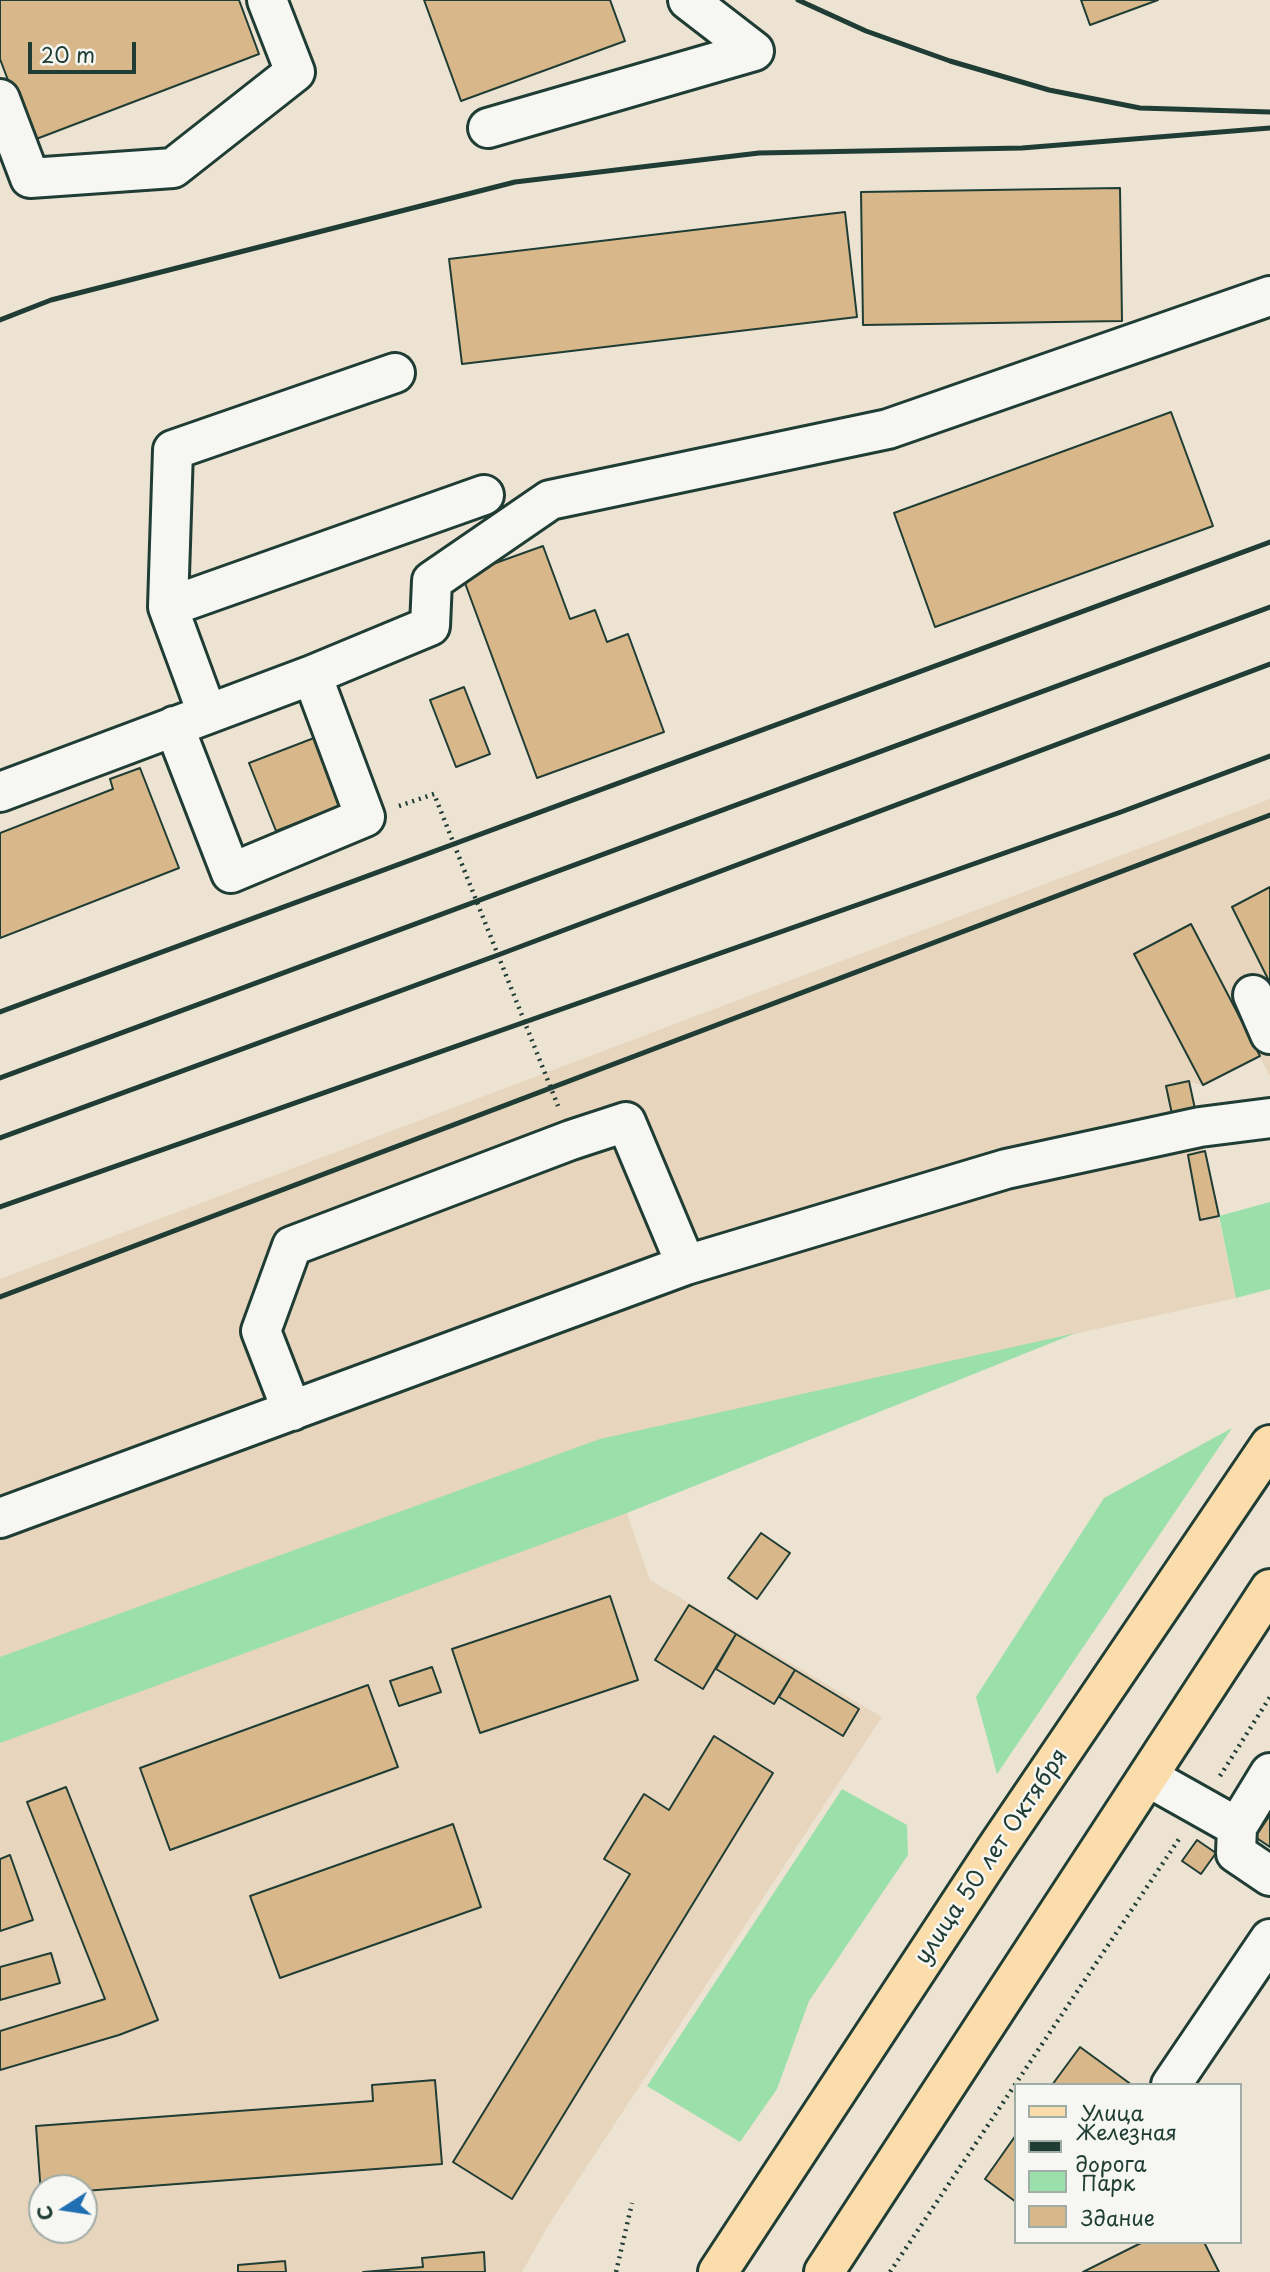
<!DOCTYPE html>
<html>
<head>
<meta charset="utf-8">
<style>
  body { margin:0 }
  #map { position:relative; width:1270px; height:2272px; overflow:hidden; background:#ede3d3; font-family:"Playpen Sans",sans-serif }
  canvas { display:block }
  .legend { position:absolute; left:1014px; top:2083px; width:228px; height:161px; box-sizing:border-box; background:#f6f6f2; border:2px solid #a0aca6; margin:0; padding:9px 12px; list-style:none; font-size:21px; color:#1f3d34 }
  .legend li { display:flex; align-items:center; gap:14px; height:35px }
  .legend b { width:35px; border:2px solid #a0aca6 }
  .north { position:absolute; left:28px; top:2174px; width:70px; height:70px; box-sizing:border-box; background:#f6f6f2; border:2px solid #a0aca6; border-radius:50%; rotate:258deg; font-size:19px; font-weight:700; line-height:28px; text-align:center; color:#1f3d34 }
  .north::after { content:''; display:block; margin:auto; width:24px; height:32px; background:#1f6fb2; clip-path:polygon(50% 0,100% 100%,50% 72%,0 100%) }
  .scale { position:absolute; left:28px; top:42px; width:108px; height:32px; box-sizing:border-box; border:4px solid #1f3d34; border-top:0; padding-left:9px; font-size:21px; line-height:24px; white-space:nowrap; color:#1f3d34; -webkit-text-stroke:5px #f6f6f2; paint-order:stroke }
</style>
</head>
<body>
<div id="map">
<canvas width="1270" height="2272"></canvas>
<ul class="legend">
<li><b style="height:9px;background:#faddab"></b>Улица</li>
<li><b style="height:9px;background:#1f3d34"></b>Железная дорога</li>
<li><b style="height:19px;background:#9bdfaa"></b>Парк</li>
<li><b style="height:19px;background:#d8b88b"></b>Здание</li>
</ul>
<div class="north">С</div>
<div class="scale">20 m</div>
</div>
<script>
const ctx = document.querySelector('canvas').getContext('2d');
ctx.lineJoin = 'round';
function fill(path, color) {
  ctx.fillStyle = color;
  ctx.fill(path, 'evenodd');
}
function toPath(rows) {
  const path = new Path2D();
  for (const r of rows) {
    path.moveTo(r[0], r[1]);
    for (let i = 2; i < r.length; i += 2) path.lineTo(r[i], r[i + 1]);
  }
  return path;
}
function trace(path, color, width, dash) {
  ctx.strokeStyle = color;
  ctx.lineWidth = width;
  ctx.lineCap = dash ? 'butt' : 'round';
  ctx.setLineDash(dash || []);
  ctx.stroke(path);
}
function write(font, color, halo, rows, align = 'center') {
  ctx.font = font + ' "Playpen Sans",sans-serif';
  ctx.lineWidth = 5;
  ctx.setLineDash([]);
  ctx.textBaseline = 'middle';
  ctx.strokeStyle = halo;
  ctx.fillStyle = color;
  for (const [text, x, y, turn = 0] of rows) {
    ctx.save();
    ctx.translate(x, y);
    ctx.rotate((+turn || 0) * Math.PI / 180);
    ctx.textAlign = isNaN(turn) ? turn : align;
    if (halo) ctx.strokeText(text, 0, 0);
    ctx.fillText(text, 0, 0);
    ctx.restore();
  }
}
const built = toPath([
  [1270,799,1270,1076,1259,1056,1203,1085,1189,1082,1236,1298,601,1439,650,1580,882,1717,551,2221,522,2272,0,2272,0,1279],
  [42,2188,84,2188,84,2230,42,2230]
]);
const green = toPath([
  [1270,1202,1270,1289,1236,1298,1219,1216],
  [1076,1333,627,1513,0,1743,0,1657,600,1439],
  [1232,1428,997,1774,976,1697,1104,1498],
  [842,1789,907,1825,908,1855,809,2001,777,2089,740,2142,647,2086]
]);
const building = toPath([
  [0,0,239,0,259,54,31,141,0,59,0,0],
  [424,0,610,0,625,41,461,101,424,0],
  [1081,0,1158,0,1090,25,1081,0],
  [1120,188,1122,321,863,325,861,192,1120,188],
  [845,212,857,317,462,364,449,259,845,212],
  [1171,412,1213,526,935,627,894,513,1171,412],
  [543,546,570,619,595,610,607,642,628,634,664,732,537,778,462,575,543,546],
  [464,687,490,754,456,767,430,700,464,687],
  [314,738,340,806,276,831,249,763,314,738],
  [140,768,179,868,0,938,0,833,113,789,110,779,140,768],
  [1270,887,1270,983,1232,907,1270,887],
  [1191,924,1260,1056,1203,1085,1134,954,1191,924],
  [1189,1081,1195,1109,1172,1114,1166,1086,1189,1081],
  [1205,1151,1219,1216,1200,1220,1188,1155,1205,1151],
  [761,1533,790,1553,757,1599,728,1578,761,1533],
  [610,1596,638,1680,480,1733,452,1649,610,1596],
  [689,1605,736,1634,703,1689,655,1660,689,1605],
  [736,1634,795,1670,774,1704,716,1669,736,1634],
  [432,1667,441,1692,399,1706,390,1681,432,1667],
  [795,1670,859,1709,843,1736,779,1697,795,1670],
  [368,1685,398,1767,170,1850,140,1768,368,1685],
  [714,1736,773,1773,512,2199,453,2162,630,1874,604,1859,644,1794,669,1810,714,1736],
  [66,1787,158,2020,119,2035,0,2070,0,2031,105,1999,27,1802,66,1787],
  [1270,1815,1270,1847,1255,1837,1270,1815],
  [453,1824,481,1907,280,1978,250,1896,453,1824],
  [1197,1840,1216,1853,1201,1874,1182,1861,1197,1840],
  [10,1855,33,1920,0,1931,0,1859,10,1855],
  [51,1953,60,1983,0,2000,0,1967,51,1953],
  [1080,2047,1132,2085,1052,2085,1080,2047],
  [435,2080,442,2164,84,2191,84,2188,42,2188,41,2194,36,2126,373,2101,372,2085,435,2080],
  [1016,2135,1016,2202,985,2179,1016,2135],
  [1143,2242,1204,2242,1219,2272,1083,2272,1143,2242],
  [484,2252,485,2272,363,2272,423,2267,422,2258,484,2252],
  [285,2261,286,2272,238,2272,238,2265,285,2261]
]);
const path = toPath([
  [399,806,434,794,558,1106],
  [1220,1776,1270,1697],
  [616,2272,632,2203],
  [890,2272,1181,1836]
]);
const minor = toPath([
  [0,99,30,178,173,168,295,72,267,0],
  [488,128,754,51,688,0],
  [168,607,173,450,395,373],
  [207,713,168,607,484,495],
  [174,726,231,873,365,817,312,675],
  [0,792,312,675,430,626,432,581,550,500,888,429,1270,296],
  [1253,995,1270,1034],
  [292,1411,261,1331,292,1246,571,1140,626,1122,686,1265],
  [0,1518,686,1265,1006,1169,1200,1127,1270,1118],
  [1148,1777,1237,1827,1270,1773],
  [1237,1827,1236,1853,1270,1876],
  [1171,2085,1270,1939]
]);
const major = toPath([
  [718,2272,996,1849,1270,1445],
  [824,2272,1270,1589]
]);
const rail = toPath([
  [798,0,866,31,950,61,1049,90,1140,108,1270,112],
  [0,320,51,300,515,182,759,153,1022,148,1270,128],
  [0,1012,1270,542],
  [0,1078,1270,607],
  [0,1138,498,955,1270,664],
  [0,1207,1121,812,1270,756],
  [0,1297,1270,815]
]);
const streetNames = [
  ["улица 50 лет Октября",992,1857,-56]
];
fill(built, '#e7d6bd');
fill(green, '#9bdfaa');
fill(building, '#d8b88b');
trace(building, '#1f3d34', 2);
trace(minor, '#1f3d34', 44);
trace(major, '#1f3d34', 44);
trace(path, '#1f3d34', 4.5, [2, 5]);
trace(minor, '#f6f6f2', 38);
trace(major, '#faddab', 38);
trace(rail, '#1f3d34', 5);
write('23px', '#1f3d34', '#f6f6f2', streetNames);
</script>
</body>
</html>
